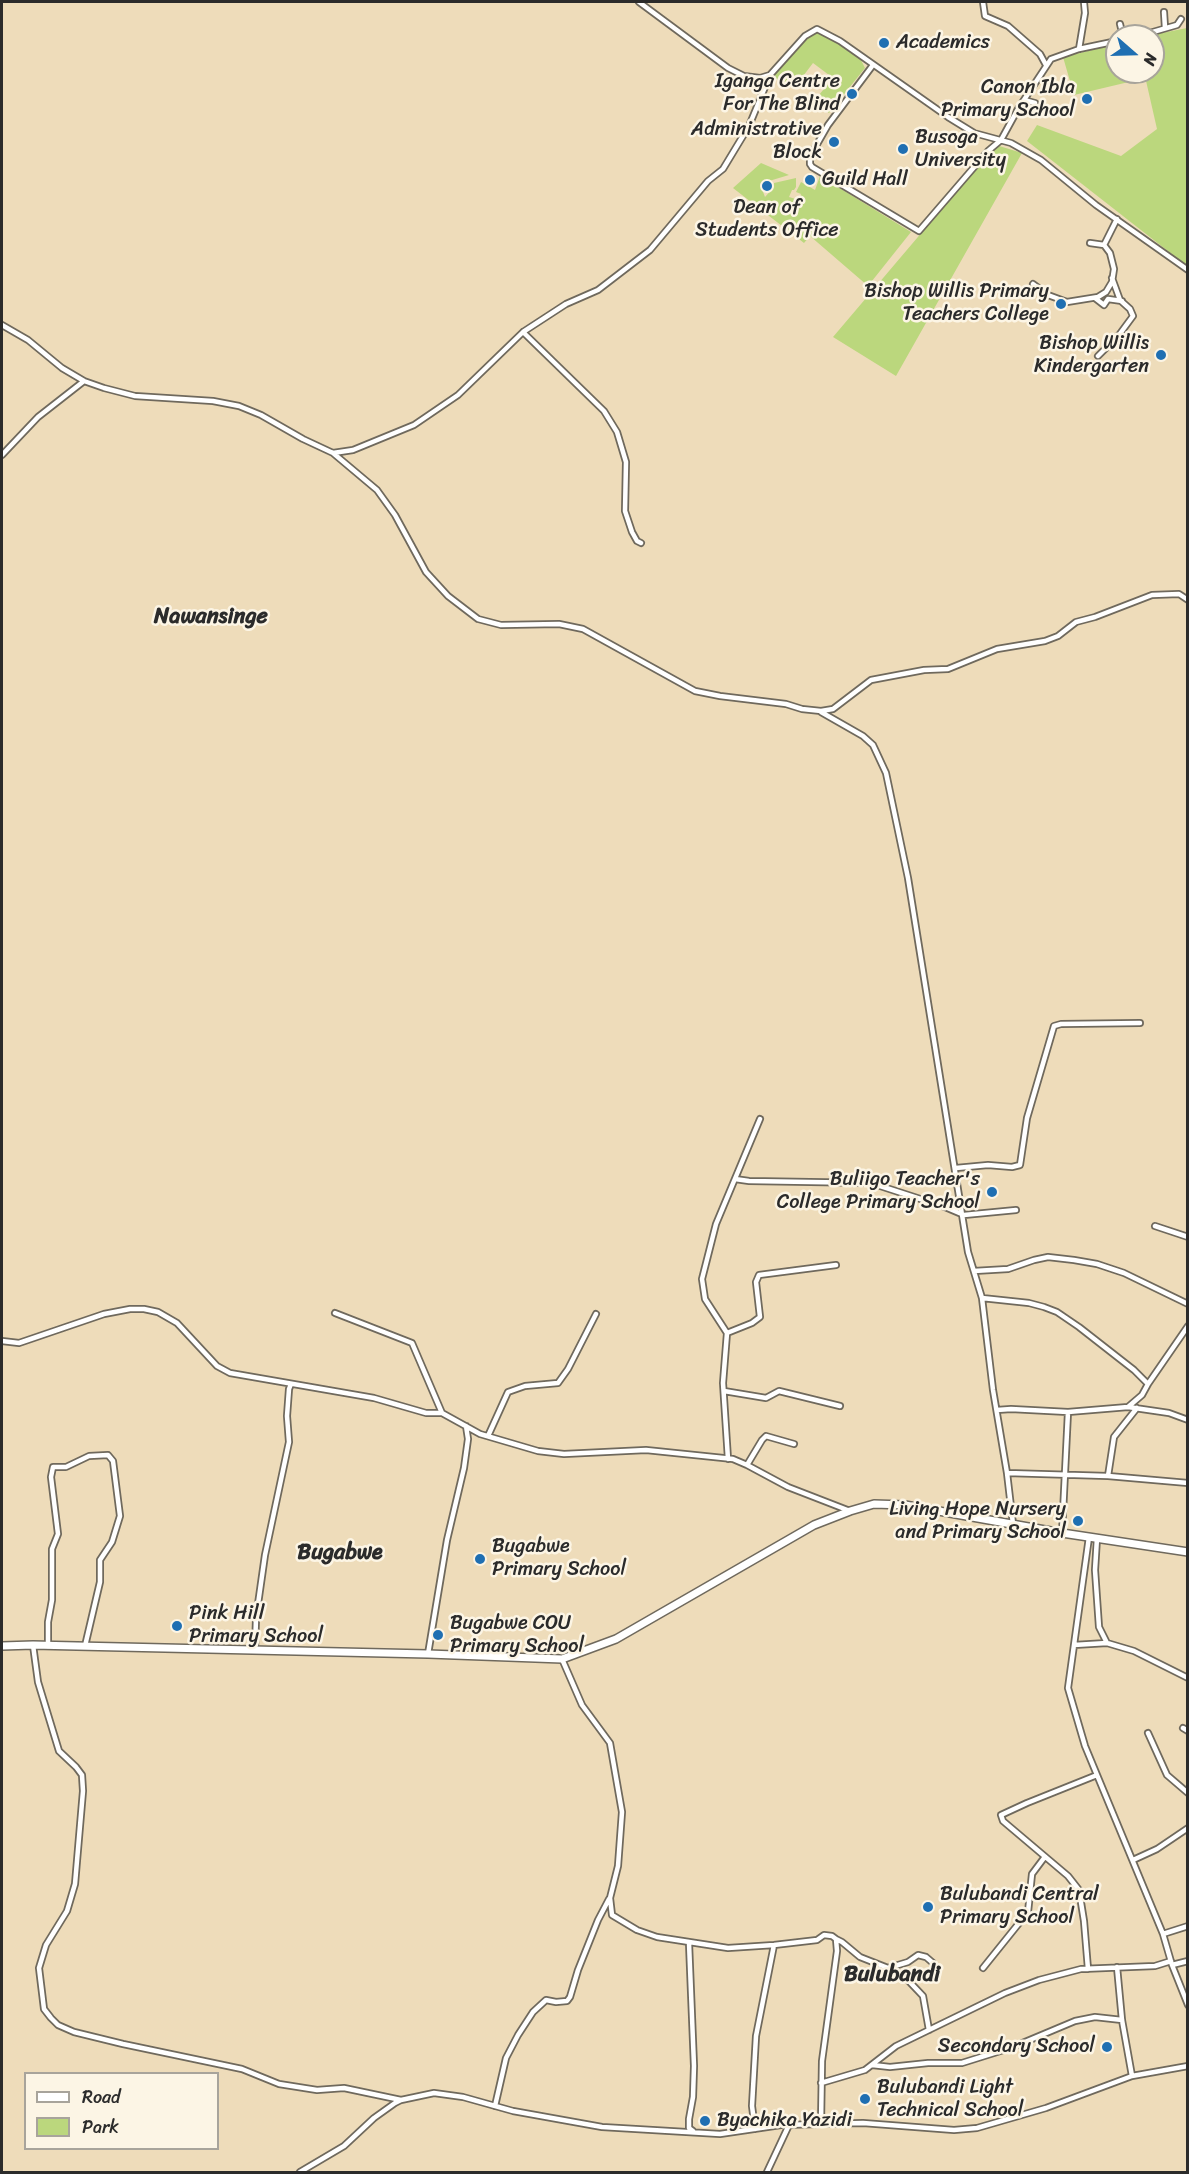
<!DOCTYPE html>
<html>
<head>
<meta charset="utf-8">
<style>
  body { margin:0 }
  #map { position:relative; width:1189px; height:2174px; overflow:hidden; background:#eedcba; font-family:Sriracha,sans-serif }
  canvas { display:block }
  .frame { position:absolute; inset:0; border:3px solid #2b2b2b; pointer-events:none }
  .legend { position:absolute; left:24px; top:2072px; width:195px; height:78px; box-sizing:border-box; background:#fcf5e5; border:2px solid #a8a49b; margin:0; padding:8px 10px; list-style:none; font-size:18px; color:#2b2b2b }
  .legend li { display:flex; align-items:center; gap:12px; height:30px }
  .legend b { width:30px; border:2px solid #a8a49b }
  .north { position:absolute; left:1105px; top:24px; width:60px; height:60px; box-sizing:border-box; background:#fcf5e5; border:2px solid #a8a49b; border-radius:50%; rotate:110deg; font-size:16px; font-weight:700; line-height:24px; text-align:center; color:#2b2b2b }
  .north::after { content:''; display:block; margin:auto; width:21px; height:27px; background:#1f6fb2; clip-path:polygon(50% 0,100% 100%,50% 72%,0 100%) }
</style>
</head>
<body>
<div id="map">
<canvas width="1189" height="2174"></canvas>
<div class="frame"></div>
<ul class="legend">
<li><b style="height:8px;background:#fff"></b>Road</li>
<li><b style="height:16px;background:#bbd77d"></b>Park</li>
</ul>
<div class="north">N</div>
</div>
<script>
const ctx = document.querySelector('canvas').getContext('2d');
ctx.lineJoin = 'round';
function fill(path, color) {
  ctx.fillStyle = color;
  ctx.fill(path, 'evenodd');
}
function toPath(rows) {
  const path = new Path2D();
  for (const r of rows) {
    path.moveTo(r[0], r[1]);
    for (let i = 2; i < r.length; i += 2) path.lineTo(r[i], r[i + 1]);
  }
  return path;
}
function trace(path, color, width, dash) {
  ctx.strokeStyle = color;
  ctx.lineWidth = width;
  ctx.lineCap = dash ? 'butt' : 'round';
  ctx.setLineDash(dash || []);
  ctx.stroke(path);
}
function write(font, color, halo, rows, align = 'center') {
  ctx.font = font + ' Sriracha,sans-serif';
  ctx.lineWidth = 5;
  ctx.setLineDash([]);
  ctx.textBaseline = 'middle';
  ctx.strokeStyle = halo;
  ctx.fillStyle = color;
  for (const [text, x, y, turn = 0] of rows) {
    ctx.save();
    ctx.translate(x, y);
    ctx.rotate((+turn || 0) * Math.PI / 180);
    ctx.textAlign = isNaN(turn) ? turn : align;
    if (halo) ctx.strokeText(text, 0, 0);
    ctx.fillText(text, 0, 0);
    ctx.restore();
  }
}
const green = toPath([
  [1187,28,1188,28,1187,266,1027,141,1037,125,1121,156,1157,129,1144,72,1153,72,1153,36,1147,36],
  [817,31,839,42,860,58,865,68,829,113,814,101,833,78,813,63,794,88,771,76,806,37],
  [1117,44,1117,72,1132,72,1133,81,1074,95,1063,57],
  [996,145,1022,153,896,376,833,337],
  [761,163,789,175,769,181,767,179,760,184,765,197,774,187,774,183,796,178,796,187,794,190,792,190,789,197,799,200,801,194,796,192,801,182,815,190,820,176,911,232,868,286,810,236,804,243,733,188]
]);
const street = toPath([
  [639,2,728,68,744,76,760,78,770,75],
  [983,2,985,16,1008,26,1040,54,1046,65],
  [1164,12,1165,28],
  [1120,24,1123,36],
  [1139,36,1177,25,1181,19],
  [1079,49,1085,13,1084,2],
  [873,65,828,125,816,146,810,160,810,164,812,167,919,231,988,151,1001,140,1018,109,1051,59,1079,49,1117,41],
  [1024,100,1035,103],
  [1090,243,1104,245],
  [1033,284,1048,295,1067,302,1098,297,1106,292,1112,282,1114,269,1110,253,1104,245,1117,219],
  [1095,298,1104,305,1108,299,1122,301],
  [2,325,28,340,62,368,84,381,104,388,135,396,213,401,239,406,261,415,303,439,333,453,353,450,414,425,458,395,523,332,566,304,598,290,650,250,708,181,723,169,749,126,770,75,805,36,817,29,840,41,948,117,974,133,1011,143,1041,160,1096,205,1188,270],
  [523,332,604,411,617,432,626,462,625,511,632,532,637,541,641,543],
  [1098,356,1119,335,1133,316,1130,309,1120,300,1112,278],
  [333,453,377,490,395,515,426,572,448,596,478,619,501,625,559,624,583,629,695,691,720,696,786,704,802,709,821,711,833,709,871,680,924,670,948,669,997,649,1045,641,1058,636,1076,622,1095,617,1152,595,1179,594,1188,600],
  [2,455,38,417,84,381],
  [821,712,863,736,873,745,886,773,908,878,968,1252,982,1298,993,1390,1007,1473,1013,1524],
  [956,1168,988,1165,1012,1167,1020,1165,1027,1118,1054,1026,1061,1024,1140,1023],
  [735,1179,749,1181,871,1183,945,1207,964,1215,1016,1210],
  [1155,1226,1188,1237],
  [974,1271,1008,1269,1034,1260,1048,1257,1074,1260,1097,1264,1124,1273,1188,1304],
  [982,1298,1029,1303,1044,1307,1057,1312,1079,1327,1134,1370,1148,1384,1142,1395,1128,1407],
  [335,1313,412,1343,442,1413],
  [727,1333,752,1323,760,1317,756,1282,759,1275,836,1265],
  [2,1341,19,1343,104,1314,130,1309,144,1309,158,1312,177,1323,217,1366,230,1373,374,1398,426,1413,442,1413,480,1434,538,1451,564,1454,646,1450,733,1459,747,1465,788,1487,850,1511],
  [1148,1384,1188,1326],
  [724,1391,766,1398,779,1391,840,1406],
  [997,1410,1011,1409,1068,1412,1128,1407,1169,1413,1188,1420],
  [488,1436,508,1392,525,1386,558,1383,568,1369,596,1314],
  [728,1459,723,1383,727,1333,705,1299,702,1279,716,1224,760,1119],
  [747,1465,762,1440,766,1436,794,1444],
  [1007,1473,1108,1476,1114,1437,1137,1408],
  [1108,1476,1188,1483],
  [1062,1533,1068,1412],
  [1089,1537,1068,1688,1085,1746,1163,1934,1172,1965,1188,2005],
  [1097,1538,1095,1570,1099,1627,1107,1643,1134,1651,1188,1678],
  [33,1645,38,1682,59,1751,76,1767,82,1775,83,1791,75,1884,67,1911,46,1945,39,1968,44,2009,51,2018,58,2025,74,2032,123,2044,242,2069,279,2084,317,2090,344,2088,401,2100],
  [1074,1645,1107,1643],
  [48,1646,48,1622,52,1600,52,1549,58,1534,51,1477,53,1467,66,1467,89,1456,108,1455,113,1461,120,1516,112,1542,100,1560,100,1582,85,1646],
  [255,1650,256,1618,265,1555,289,1442,287,1416,289,1389,291,1384],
  [428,1654,447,1540,464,1468,468,1439,466,1426],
  [562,1659,582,1705,610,1743,622,1812,618,1866,610,1898,612,1915,637,1930,657,1937,728,1948,774,1945,817,1940,824,1935,832,1936,836,1939,837,1951,822,2061,821,2124],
  [1183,1728,1188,1731],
  [1148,1733,1167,1775,1188,1793],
  [1133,1860,1157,1849,1188,1828],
  [1163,1934,1188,1926],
  [836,1939,842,1942,860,1957,888,1968,908,1962,918,1955,926,1957,933,1963],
  [689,1943,694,2066,693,2097,689,2119,689,2128,693,2131],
  [1172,1965,1188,1961],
  [1117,1967,1122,2020,1132,2076],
  [888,1968,904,1976,923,1996,929,2030],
  [983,1968,1028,1912,1032,1874,1044,1858],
  [1088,1969,1084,1921,1079,1890,1068,1876,1003,1821,1001,1815,1027,1803,1097,1775],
  [872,2065,890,2067,928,2063,962,2063,1013,2047,1075,2021,1095,2017,1122,2020],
  [821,2083,865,2070,896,2046,1005,1993,1039,1980,1081,1969,1155,1966,1171,1961],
  [495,2106,506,2058,518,2035,533,2012,546,2000,556,2002,567,2001,570,1997,578,1970,598,1920,609,1899],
  [755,2129,752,2106,756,2036,774,1945],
  [300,2172,344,2146,374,2118,395,2103,401,2100,434,2093,463,2097,513,2111,602,2127,720,2134,781,2125,863,2123,954,2130,977,2128,1046,2108,1132,2076,1188,2066],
  [767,2172,789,2125]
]);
const secondary = toPath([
  [2,1646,33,1645,428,1654,562,1659,616,1639,814,1525,850,1511,874,1504,905,1505,1062,1533,1188,1552]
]);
const markers = [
  [884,43,6,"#1f6fb2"],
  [852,94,6,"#1f6fb2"],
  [1087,99,6,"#1f6fb2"],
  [834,142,6,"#1f6fb2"],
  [903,149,6,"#1f6fb2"],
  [810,180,6,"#1f6fb2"],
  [767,186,6,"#1f6fb2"],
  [1061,304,6,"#1f6fb2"],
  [1161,355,6,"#1f6fb2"],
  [992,1192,6,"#1f6fb2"],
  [1078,1521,6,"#1f6fb2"],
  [480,1559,6,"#1f6fb2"],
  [177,1626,6,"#1f6fb2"],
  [438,1635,6,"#1f6fb2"],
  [928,1907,6,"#1f6fb2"],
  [1107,2047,6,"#1f6fb2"],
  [865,2099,6,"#1f6fb2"],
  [705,2121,6,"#1f6fb2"]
];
const poiNames = [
  ["Academics",896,43],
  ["Iganga Centre",840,82,"right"],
  ["For The Blind",840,105,"right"],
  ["Canon Ibla",1075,88,"right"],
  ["Primary School",1075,111,"right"],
  ["Administrative",822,130,"right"],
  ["Block",822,153,"right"],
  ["Busoga",915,138],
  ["University",915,161],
  ["Guild Hall",822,180],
  ["Dean of",767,208,"center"],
  ["Students Office",767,231,"center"],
  ["Bishop Willis Primary",1049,292,"right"],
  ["Teachers College",1049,315,"right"],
  ["Bishop Willis",1149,344,"right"],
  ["Kindergarten",1149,367,"right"],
  ["Buliigo Teacher's",980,1180,"right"],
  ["College Primary School",980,1203,"right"],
  ["Living Hope Nursery",1066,1510,"right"],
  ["and Primary School",1066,1533,"right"],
  ["Bugabwe",492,1547],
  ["Primary School",492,1570],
  ["Pink Hill",189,1614],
  ["Primary School",189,1637],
  ["Bugabwe COU",450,1624],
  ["Primary School",450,1647],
  ["Bulubandi Central",940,1895],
  ["Primary School",940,1918],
  ["Secondary School",1095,2047,"right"],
  ["Bulubandi Light",877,2088],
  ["Technical School",877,2111],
  ["Byachika Yazidi",717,2121]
];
const quarterNames = [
  ["Nawansinge",211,617],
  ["Bugabwe",340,1553],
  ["Bulubandi",892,1975]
];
fill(green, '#bbd77d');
trace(street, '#6f695d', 8);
trace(secondary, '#6f695d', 10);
trace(street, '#fff', 4.5);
trace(secondary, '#fff', 7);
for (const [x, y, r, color] of markers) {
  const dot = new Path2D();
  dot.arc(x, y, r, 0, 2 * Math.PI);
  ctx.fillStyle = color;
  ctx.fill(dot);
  trace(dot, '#fcf5e5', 2);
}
write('20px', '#2b2b2b', '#fcf5e5', poiNames, 'left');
write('bold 22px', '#2b2b2b', '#fcf5e5', quarterNames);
</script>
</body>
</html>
